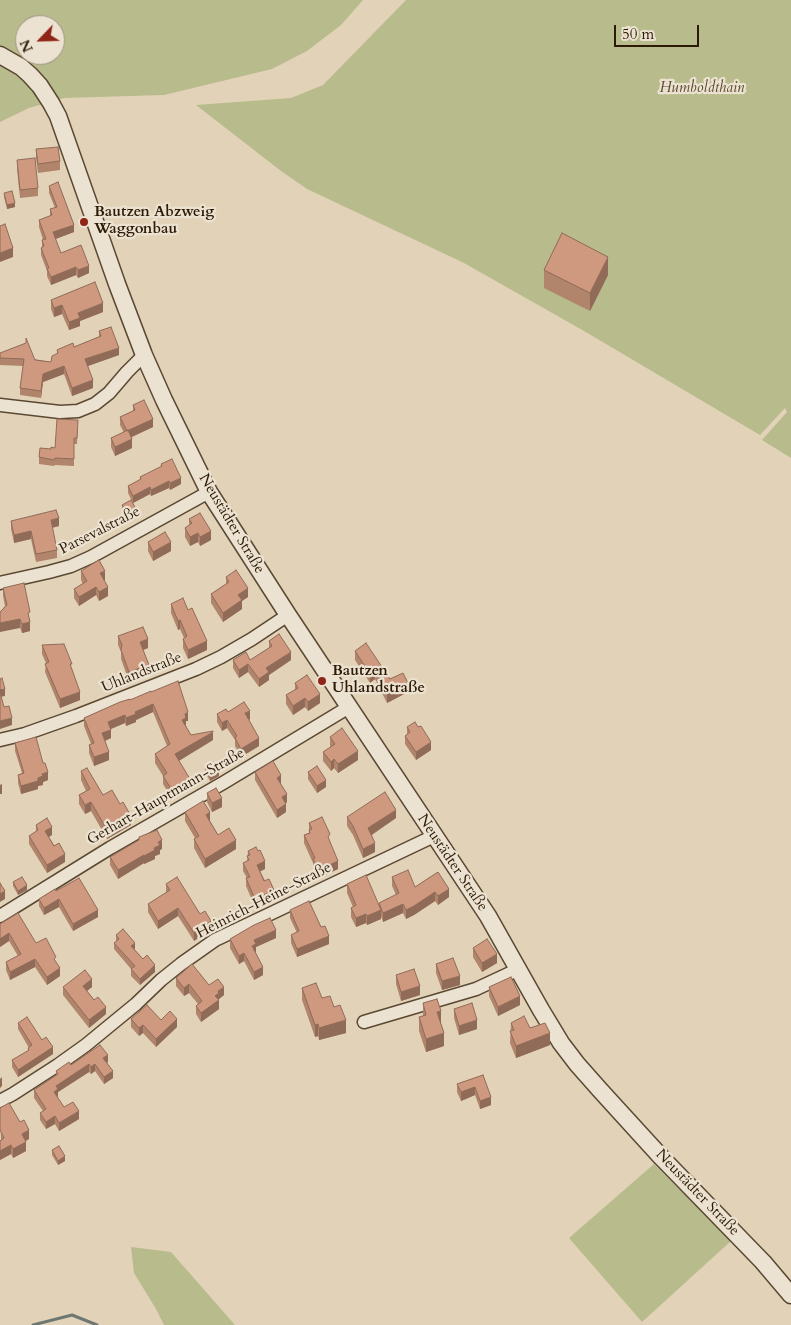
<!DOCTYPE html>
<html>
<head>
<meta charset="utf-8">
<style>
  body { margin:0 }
  #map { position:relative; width:791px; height:1325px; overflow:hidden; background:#e2d3b8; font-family:Cardo,serif }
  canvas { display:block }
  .north { position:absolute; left:15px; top:15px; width:50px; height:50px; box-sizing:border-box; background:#ece2d1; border:1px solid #a0927f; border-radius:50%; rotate:246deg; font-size:14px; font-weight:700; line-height:20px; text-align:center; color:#2d1a05 }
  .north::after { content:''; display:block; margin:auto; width:18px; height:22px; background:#8f2418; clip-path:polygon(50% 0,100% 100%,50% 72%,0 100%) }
  .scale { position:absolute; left:614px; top:25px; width:85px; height:22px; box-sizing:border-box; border:2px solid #2d1a05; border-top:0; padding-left:6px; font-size:15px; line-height:18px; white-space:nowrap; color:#2d1a05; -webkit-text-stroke:4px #ece2d1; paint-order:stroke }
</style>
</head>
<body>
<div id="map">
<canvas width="791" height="1325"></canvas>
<div class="north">N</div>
<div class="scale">50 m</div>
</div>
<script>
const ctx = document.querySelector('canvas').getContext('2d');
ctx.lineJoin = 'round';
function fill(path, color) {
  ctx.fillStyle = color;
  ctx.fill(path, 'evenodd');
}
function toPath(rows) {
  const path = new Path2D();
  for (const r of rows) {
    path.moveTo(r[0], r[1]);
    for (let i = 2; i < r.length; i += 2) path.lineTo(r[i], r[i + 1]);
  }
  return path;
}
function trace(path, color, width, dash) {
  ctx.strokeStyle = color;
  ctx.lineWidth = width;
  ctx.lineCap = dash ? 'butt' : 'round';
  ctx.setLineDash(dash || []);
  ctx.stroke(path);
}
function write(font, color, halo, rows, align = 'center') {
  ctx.font = font + ' Cardo,serif';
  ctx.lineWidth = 4.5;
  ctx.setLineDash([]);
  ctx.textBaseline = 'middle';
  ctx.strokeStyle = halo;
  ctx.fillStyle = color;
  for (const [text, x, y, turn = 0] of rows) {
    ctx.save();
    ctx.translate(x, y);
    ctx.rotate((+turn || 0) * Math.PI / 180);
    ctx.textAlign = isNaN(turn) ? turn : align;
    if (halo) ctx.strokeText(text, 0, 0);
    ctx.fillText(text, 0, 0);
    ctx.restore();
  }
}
const green = toPath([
  [0,0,363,0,341,25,307,51,272,69,164,95,64,98,29,108,0,122],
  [25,25,55,25,55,55,25,55],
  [406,0,791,0,791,458,762,440,787,412,785,408,760,435,584,331,464,263,307,189,281,171,196,105,291,98,323,85],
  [654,1164,731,1241,642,1322,569,1238],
  [131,1247,171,1252,235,1325,164,1325,156,1309,134,1273]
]);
const stream = toPath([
  [33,1325,72,1315,97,1325]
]);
const minor = toPath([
  [0,405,60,412,78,411,95,404,109,393,127,372,144,355],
  [0,583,49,572,71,566,91,557,209,492],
  [0,740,25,734,76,716,196,669,221,657,252,639,288,615],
  [0,916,110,848,223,783,349,707],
  [364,1022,476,989,519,969],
  [0,1101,13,1094,58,1065,86,1045,136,1004,161,980,181,964,215,940,434,836]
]);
const tertiary = toPath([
  [0,55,21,67,30,75,40,86,51,103,58,116,117,284,144,355,164,400,209,492,288,615,488,916,541,1010,561,1043,577,1064,600,1090,662,1158,763,1262,791,1295]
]);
const wall = toPath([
  [36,149,60,161,60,170,38,173,36,158],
  [17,160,38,188,38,196,20,198,17,169],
  [49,186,74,232,55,239,61,253,89,273,78,278,76,275,51,285,47,276,47,271,41,255,41,248,42,247,42,240,43,240,39,227,39,220,50,216,50,209,55,208,49,193],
  [4,193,15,207,7,209,4,197],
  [544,270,608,275,590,311,544,288],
  [51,300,103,312,80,321,80,326,69,330,62,314,54,317,51,309],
  [99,331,119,355,88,366,93,388,72,396,64,374,43,382,41,398,20,395,20,388,23,366,0,365,0,353,51,362,57,354,57,350,74,347,99,337],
  [133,405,153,427,132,437,132,448,115,456,111,447,111,438,124,433,120,425,120,417,133,411],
  [78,427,77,444,74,444,74,466,55,465,54,466,39,464,39,457,51,449,55,448],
  [161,464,181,484,170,490,169,488,151,496,150,494,133,503,128,493,128,486,140,480,140,477,161,467],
  [122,505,136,514,127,519,122,509],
  [189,519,211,540,200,546,198,542,190,546,185,537,185,528,189,525],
  [11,521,59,526,52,528,57,550,57,558,36,562,31,539,14,543,11,529],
  [148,542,171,551,153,561,148,551],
  [81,571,105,580,104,580,108,596,99,601,96,595,79,606,74,598,74,589,83,584,81,580],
  [226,577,248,597,242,601,242,609,223,622,211,603,211,594,226,584],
  [3,588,30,619,30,631,22,633,20,628,1,611,5,606,3,596],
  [171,604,207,650,188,659,183,648,183,639,184,638,180,629,178,630,171,613],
  [118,636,148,648,143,650,149,673,129,681,121,659,121,652,118,645],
  [269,641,291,660,269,675,269,680,259,687,248,672,239,678,233,668,233,660,250,660,269,648],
  [42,645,72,669,80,700,60,708,45,672,46,663,42,654],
  [355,651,390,679,408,692,387,703,375,679,370,683,355,660],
  [295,683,320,703,308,711,305,707,293,715,286,704,286,695,295,690],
  [151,692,188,721,186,721,186,726,191,735,213,740,179,761,190,788,172,799,163,784,163,776,155,763,155,754,167,746,153,712,136,720,136,722,126,726,125,723,111,729,111,738,105,741,109,760,94,766,89,753,89,745,91,744,84,726,84,718],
  [228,712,250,719,249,720,259,746,241,757,235,746,235,740,227,728,222,731,217,722,217,714],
  [407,727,431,750,416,760,405,744,405,736,407,734],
  [330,737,358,760,338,773,334,768,331,771,323,761,323,752,331,747,330,746],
  [15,743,48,780,43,782,43,785,38,786,38,789,21,794,18,783,18,775,22,773,15,751],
  [205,768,219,776,210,781,205,772],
  [81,771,103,795,131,825,107,839,91,811,85,814,79,804,79,795,86,791,81,780],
  [255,772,281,783,281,784,287,802,286,803,286,812,277,818,255,780],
  [308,772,326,787,317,793,308,779],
  [207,793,222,807,212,812,207,802],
  [185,812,210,821,218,835,236,849,205,868,194,848,194,839,195,838,185,821],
  [347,817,396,818,372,835,375,852,363,858,353,835,347,826],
  [309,823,330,841,338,869,319,878,313,866,313,863,304,843,304,835,309,833],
  [36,825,52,835,49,837,65,862,47,873,29,844,29,836,36,832],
  [162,849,160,850,160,854,155,856,155,859,144,864,144,863,118,879,110,865,110,857],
  [248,851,265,869,260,871,274,898,255,907,246,886,246,878,247,878,243,871,243,863,247,861],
  [438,872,449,897,438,905,435,901,414,915,406,919,403,913,383,922,381,916,381,919,367,925,366,923,356,927,351,917,351,908,353,907,347,893,347,884,379,906,379,903,396,895,392,886,392,877,415,887],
  [13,882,27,890,18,895,13,886],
  [166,884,200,914,211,929,194,941,178,916,158,929,148,912,148,904,166,893],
  [56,891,98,917,73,931,59,907,44,915,39,906,39,899],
  [290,910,321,927,329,944,297,957,291,943,291,935,297,933,290,918],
  [0,924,36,943,56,962,60,976,47,985,35,967,10,980,6,970,6,962,18,956,9,941,0,947],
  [116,935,135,950,155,972,140,985,131,976,131,969,114,949,114,943,116,941],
  [276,938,256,947,256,952,255,952,263,975,254,980,244,961,239,964,230,948,230,939],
  [473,948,497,963,482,972,473,957],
  [436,964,460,985,442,990,436,973],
  [396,975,420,995,401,1001,396,984],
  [176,978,209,985,224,995,219,999,219,1009,201,1022,196,1014,196,1006,198,1004,189,993,184,996,176,986],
  [63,987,92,987,87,991,106,1014,89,1028,63,995],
  [489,987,520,1005,498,1016,489,996],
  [302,988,322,998,334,1007,346,1033,319,1040,318,1036,315,1037,302,1000],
  [423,1003,441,1024,444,1046,426,1052,419,1031,419,1017,423,1016],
  [454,1009,477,1029,459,1035,454,1018],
  [131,1019,161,1020,177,1027,156,1047,143,1033,139,1036,131,1027],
  [18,1023,42,1040,53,1054,18,1077,12,1067,12,1060,28,1051,28,1048,29,1048,18,1029],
  [511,1023,530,1028,550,1045,516,1058,510,1043],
  [108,1062,107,1063,113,1078,104,1084,95,1071,91,1074,89,1072,58,1092,58,1097,57,1097,64,1107,79,1119,59,1131,55,1124,46,1129,40,1120,40,1113,43,1111,34,1098,34,1090,56,1076,56,1071,71,1065],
  [483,1075,491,1105,480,1109,475,1095,461,1101,457,1092,457,1084],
  [0,1108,29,1139,25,1141,26,1151,13,1158,11,1154,0,1160,0,1140,1,1140],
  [52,1150,65,1161,58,1165,52,1155]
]);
const shadedWall = toPath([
  [15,203,15,207,7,209,7,205],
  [74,225,74,232,53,240,53,232],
  [13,248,13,257,0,262,0,253],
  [608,257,608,275,590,311,590,293],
  [89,266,89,273,78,278,78,270],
  [76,267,76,275,51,285,51,277],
  [103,303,103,312,80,321,80,326,69,330,69,322,78,313],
  [62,305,62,314,54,317,54,308],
  [119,348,119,355,85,367,85,359],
  [64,366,64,374,43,382,41,398,41,391,43,374],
  [93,380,93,388,72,396,72,388],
  [153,419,153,427,127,439,127,431],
  [132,439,132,448,115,456,115,447],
  [181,478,181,484,170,490,170,483],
  [169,481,169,488,151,496,151,490],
  [150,487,150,494,133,503,133,496],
  [136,509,136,514,127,519,127,514],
  [59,518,59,526,51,528,51,520],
  [31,531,31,539,14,543,14,535],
  [211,531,211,540,200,546,200,537],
  [198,533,198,542,190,546,190,537],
  [171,542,171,551,153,561,153,552],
  [105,571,105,580,100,582,100,573],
  [96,587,96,595,79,606,79,597],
  [108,587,108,596,99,601,99,592],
  [248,588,248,597,242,601,242,609,223,622,223,613,238,595],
  [20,619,20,628,0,632,0,623],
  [180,620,180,629,178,630,178,621],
  [30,622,30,631,22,633,22,624],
  [148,639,148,648,140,651,140,642],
  [207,641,207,650,188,659,188,650],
  [291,652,291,660,269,675,269,680,259,687,259,679,266,668],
  [248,664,248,672,239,678,239,670],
  [149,665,149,673,129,681,129,672],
  [375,670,375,679,370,683,370,674],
  [408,683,408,692,387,703,387,694],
  [5,689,5,696,0,697,0,690],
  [80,692,80,700,60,708,60,699],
  [320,694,320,703,308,711,308,702],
  [305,698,305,707,293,715,293,706],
  [153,704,153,712,136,720,136,722,126,726,126,718,135,712],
  [250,711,250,719,245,722,245,713],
  [188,712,188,721,186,721,186,726,182,728,182,720,185,714],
  [125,715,125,723,108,730,108,722],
  [12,718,12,725,0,729,0,721],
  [227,720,227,728,222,731,222,723],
  [111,730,111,738,102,742,102,733],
  [213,732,213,740,175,763,175,754],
  [259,738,259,746,241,757,241,749],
  [431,742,431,750,416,760,416,752],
  [358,751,358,760,338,773,338,764],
  [109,752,109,760,94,766,94,757],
  [334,759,334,768,331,771,331,762],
  [219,771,219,776,210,781,210,777],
  [48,772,48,780,43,782,43,785,38,786,38,789,21,794,21,786,38,778,42,774],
  [281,775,281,783,277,786,277,778],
  [190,779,190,788,172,799,172,790],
  [326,780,326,787,317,793,317,786],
  [2,784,2,794,0,794,0,785],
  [287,794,287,802,282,805,282,797],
  [222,798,222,807,212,812,212,803],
  [91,802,91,811,85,814,85,805],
  [286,804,286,812,277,818,277,810],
  [396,810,396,818,368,837,368,828],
  [210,812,210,821,206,823,206,815],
  [131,816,131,825,107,839,107,830],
  [52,827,52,835,45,839,45,831],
  [162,840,162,849,160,850,160,854,155,856,155,859,144,864,144,856,154,848,158,842],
  [236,840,236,849,205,868,205,859],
  [375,843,375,852,363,858,363,849],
  [65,854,65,862,47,873,47,865],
  [144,855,144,863,118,879,118,870],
  [265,861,265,869,257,873,257,865],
  [338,861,338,869,319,878,319,870],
  [27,885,27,890,18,895,18,891],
  [449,889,449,897,438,905,438,896],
  [274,890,274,898,255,907,255,899],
  [5,891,5,899,0,902,0,894],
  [435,892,435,901,414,915,406,919,406,910],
  [59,899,59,907,44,915,44,908],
  [403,904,403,913,383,922,383,913],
  [178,908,178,916,158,929,158,921],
  [98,910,98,917,73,931,73,924],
  [381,910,381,919,367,925,367,916],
  [366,914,366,923,356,927,356,918],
  [211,921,211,929,194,941,194,933],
  [276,930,276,938,256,947,256,952,252,954,252,946,254,940],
  [9,933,9,941,0,947,0,939],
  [329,936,329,944,297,957,297,949],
  [135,943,135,950,131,946],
  [244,953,244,961,239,964,239,956],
  [497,954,497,963,482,972,482,963],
  [35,959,35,967,10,980,10,972],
  [155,965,155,972,140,985,140,979],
  [263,967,263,975,254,980,254,972],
  [60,968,60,976,47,985,47,977],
  [460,976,460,985,442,990,442,981],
  [92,979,92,987,83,994,83,986],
  [189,984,189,993,184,996,184,988],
  [420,986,420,995,401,1001,401,992],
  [224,987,224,995,219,999,219,1009,201,1022,201,1013,215,996,218,991],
  [520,996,520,1005,498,1016,498,1007],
  [106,1007,106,1014,89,1028,89,1020],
  [441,1011,441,1024,437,1026,437,1012],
  [177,1019,177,1027,156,1047,156,1039],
  [346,1020,346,1033,319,1040,319,1028],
  [477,1020,477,1029,459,1035,459,1026],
  [318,1024,318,1036,315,1037,315,1025],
  [143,1025,143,1033,139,1036,139,1028],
  [444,1033,444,1046,426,1052,426,1039],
  [550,1033,550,1045,516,1058,516,1046],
  [53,1047,53,1054,18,1077,18,1070],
  [108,1055,108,1062,103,1065,103,1058],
  [89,1064,89,1072,58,1092,58,1097,54,1100,54,1092,56,1086],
  [95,1064,95,1071,91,1074,91,1067],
  [113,1071,113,1078,104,1084,104,1077],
  [2,1077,2,1086,0,1088,0,1079],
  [475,1087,475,1095,461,1101,461,1092],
  [491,1097,491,1105,480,1109,480,1101],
  [79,1111,79,1119,59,1131,59,1123],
  [55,1116,55,1124,46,1129,46,1122],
  [29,1130,29,1139,22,1143,22,1134],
  [26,1142,26,1151,13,1158,13,1149],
  [11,1145,11,1154,0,1160,0,1151],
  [65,1156,65,1161,58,1165,58,1161]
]);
const building = toPath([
  [58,147,60,161,38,164,36,149,58,147],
  [35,158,38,188,20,190,17,160,35,158],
  [58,182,74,225,53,232,61,253,81,245,89,266,78,270,76,267,51,277,47,269,49,268,41,248,44,246,42,240,46,239,39,220,52,215,50,209,57,207,49,186,58,182],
  [12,191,15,203,7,205,4,193,12,191],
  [5,224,13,248,0,253,0,226,5,224],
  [562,233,608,257,590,293,544,270,562,233],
  [95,282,103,303,78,313,80,318,69,322,62,305,54,308,51,300,95,282],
  [111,327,119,348,85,359,93,380,72,388,64,366,43,374,41,391,20,388,24,359,0,358,0,353,26,343,26,338,35,360,51,362,52,356,58,353,57,350,59,349,73,343,74,347,101,336,99,331,111,327],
  [144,400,153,419,127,431,120,417,135,410,133,405,144,400],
  [57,419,78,420,77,438,74,438,74,459,55,458,54,460,39,457,40,448,51,449,51,447,55,448,57,419],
  [128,430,132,439,115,447,111,438,128,430],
  [172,459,181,478,170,483,169,481,151,490,150,487,133,496,128,486,141,479,140,477,162,466,161,464,172,459],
  [131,500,136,509,127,514,122,505,131,500],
  [56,510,59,518,51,520,57,550,36,554,31,531,14,535,11,521,56,510],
  [200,513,211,531,200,537,198,533,190,537,185,528,192,523,189,519,200,513],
  [165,532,171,542,153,552,148,542,165,532],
  [99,560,105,571,100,573,108,587,99,592,96,587,79,597,74,589,87,581,81,571,99,560],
  [236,570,248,588,238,595,242,600,223,613,211,594,229,582,226,577,236,570],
  [24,583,30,612,28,613,30,622,22,624,20,619,0,623,0,612,7,605,3,588,24,583],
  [183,598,188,610,192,608,207,641,188,650,183,639,187,636,180,620,178,621,171,604,183,598],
  [143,627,148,639,140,642,149,665,129,672,121,650,122,645,118,636,143,627],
  [279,634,291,652,266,668,269,672,259,679,248,664,239,670,233,660,246,652,250,660,272,646,269,641,279,634],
  [366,643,390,679,403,673,408,683,387,694,375,670,370,674,355,651,366,643],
  [64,644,72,664,70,664,80,692,60,699,45,664,49,662,42,645,64,644],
  [307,675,320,694,308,702,305,698,293,706,286,695,298,688,295,683,307,675],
  [2,678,5,689,0,690,0,679,2,678],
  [178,681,188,712,185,714,186,718,182,720,191,735,213,731,213,732,175,754,190,779,172,790,163,776,167,773,155,754,170,744,153,704,135,712,136,714,126,718,125,715,108,722,111,730,102,733,109,752,94,757,89,745,94,743,84,718,120,702,130,699,130,700,151,691,151,692,178,681],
  [0,692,4,707,9,706,12,718,0,721,0,692],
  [244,702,250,711,245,713,259,738,241,749,235,738,237,736,227,720,222,723,217,714,226,709,228,712,244,702],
  [415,722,418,727,421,726,431,742,416,752,405,736,410,732,407,727,415,722],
  [342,728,358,751,338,764,334,759,331,762,323,752,335,744,330,737,342,728],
  [36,737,43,763,45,763,48,772,42,774,43,776,38,778,38,781,21,786,18,775,24,773,15,743,36,737],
  [273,761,281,775,277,778,287,794,282,797,286,804,277,810,255,772,273,761],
  [214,762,219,771,210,777,205,768,214,762],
  [317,766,326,780,317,786,308,772,317,766],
  [87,768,103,795,112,790,120,804,123,802,131,816,107,830,91,802,85,805,79,795,90,789,81,771,87,768],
  [216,788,222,798,212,803,207,793,216,788],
  [385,792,396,810,368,828,375,843,363,849,353,826,347,817,385,792],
  [203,801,210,812,206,815,218,835,229,828,236,840,205,859,194,839,199,836,185,812,203,801],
  [322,817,330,834,328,837,338,861,319,870,313,859,315,858,304,835,310,833,309,830,312,829,309,823,322,817],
  [47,818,52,827,45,831,54,846,59,843,65,854,47,865,29,836,38,830,36,825,47,818],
  [157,830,162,840,158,842,160,845,154,848,155,850,144,856,144,855,118,870,110,857,139,840,139,837,157,830],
  [256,847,258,851,260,850,265,861,257,865,264,881,269,879,274,890,255,899,246,878,250,877,243,863,249,860,247,856,250,855,248,851,256,847],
  [408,870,415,887,438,872,449,889,438,896,435,892,414,906,406,910,403,904,383,913,379,903,399,893,392,877,408,870],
  [366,875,381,910,367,916,366,914,356,918,351,908,356,905,347,884,366,875],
  [22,877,27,885,18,891,13,882,22,877],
  [177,877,200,914,205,911,211,921,194,933,178,908,158,921,148,904,170,890,166,884,177,877],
  [79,878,98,910,73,924,59,899,44,908,39,899,55,889,56,891,79,878],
  [0,883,5,891,0,894,0,883],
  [309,901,321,927,325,926,329,936,297,949,291,935,299,931,290,910,309,901],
  [18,913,36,943,46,938,56,957,54,959,60,968,47,977,35,959,10,972,6,962,21,954,9,933,0,939,0,924,18,913],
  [270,918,276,930,254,940,256,944,252,946,263,967,254,972,244,953,239,956,230,939,254,925,270,918],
  [123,929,135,943,131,946,143,959,147,955,155,965,140,979,131,969,135,966,114,943,119,939,116,935,123,929],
  [487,939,497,954,482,963,473,948,487,939],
  [453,958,460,976,442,981,436,964,453,958],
  [192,964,209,985,218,979,224,987,218,991,219,993,215,996,219,1000,201,1013,196,1006,202,1001,189,984,184,988,176,978,192,964],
  [414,969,420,986,401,992,396,975,414,969],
  [85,970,92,979,83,986,94,1000,98,997,106,1007,89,1020,63,987,85,970],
  [511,977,520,996,498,1007,489,987,511,977],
  [316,983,322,998,330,996,334,1007,340,1005,346,1020,319,1028,318,1024,315,1025,302,988,316,983],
  [437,999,441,1011,437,1012,444,1033,426,1039,419,1017,426,1015,423,1003,437,999],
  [472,1003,477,1020,459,1026,454,1009,472,1003],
  [147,1005,161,1020,170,1011,177,1019,156,1039,143,1025,139,1028,131,1019,147,1005],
  [524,1016,530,1028,545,1023,550,1033,516,1046,510,1031,514,1030,511,1023,524,1016],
  [27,1017,42,1040,46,1037,53,1047,18,1070,12,1060,29,1050,28,1048,32,1045,18,1023,27,1017],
  [100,1045,108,1055,103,1058,113,1071,104,1077,95,1064,91,1067,89,1064,56,1086,58,1089,54,1092,64,1107,73,1102,79,1111,59,1123,55,1116,46,1122,40,1113,46,1109,34,1090,58,1074,56,1071,69,1062,71,1065,100,1045],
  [483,1075,491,1097,480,1101,475,1087,461,1092,457,1084,483,1075],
  [9,1103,20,1122,24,1120,29,1130,22,1134,26,1142,13,1149,11,1145,0,1151,0,1141,4,1138,0,1130,0,1108,9,1103],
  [59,1146,65,1156,58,1161,52,1150,59,1146]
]);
const markers = [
  [84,222,5,"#8f2418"],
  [322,681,5,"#8f2418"]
];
const parkNames = [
  ["Humboldthain",702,89]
];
const poiNames = [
  ["Bautzen Abzweig",94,213],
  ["Waggonbau",94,230],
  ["Bautzen",332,672],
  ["Uhlandstraße",332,689]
];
const streetNames = [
  ["Neustädter Straße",231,524,59],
  ["Parsevalstraße",100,531,-27],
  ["Uhlandstraße",142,673,-22],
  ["Gerhart-Hauptmann-Straße",166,797,-30],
  ["Neustädter Straße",452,863,56],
  ["Heinrich-Heine-Straße",264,901,-27],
  ["Neustädter Straße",697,1193,46]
];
fill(green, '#b8bb8b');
trace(stream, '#6e7771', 3);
trace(minor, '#5a4832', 15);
trace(tertiary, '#5a4832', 19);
trace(minor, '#ece2d1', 12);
trace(tertiary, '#ece2d1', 16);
fill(wall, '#b1846c');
fill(shadedWall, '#906b58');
fill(building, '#ce997e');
trace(building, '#906b58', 1);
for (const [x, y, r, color] of markers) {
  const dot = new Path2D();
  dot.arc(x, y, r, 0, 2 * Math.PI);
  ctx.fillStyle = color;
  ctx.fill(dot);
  trace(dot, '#ece2d1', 2);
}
write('italic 15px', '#574a2d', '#ece2d1', parkNames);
write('bold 15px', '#2d1a05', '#ece2d1', poiNames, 'left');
write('15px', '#2d1a05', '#ece2d1', streetNames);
</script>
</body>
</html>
